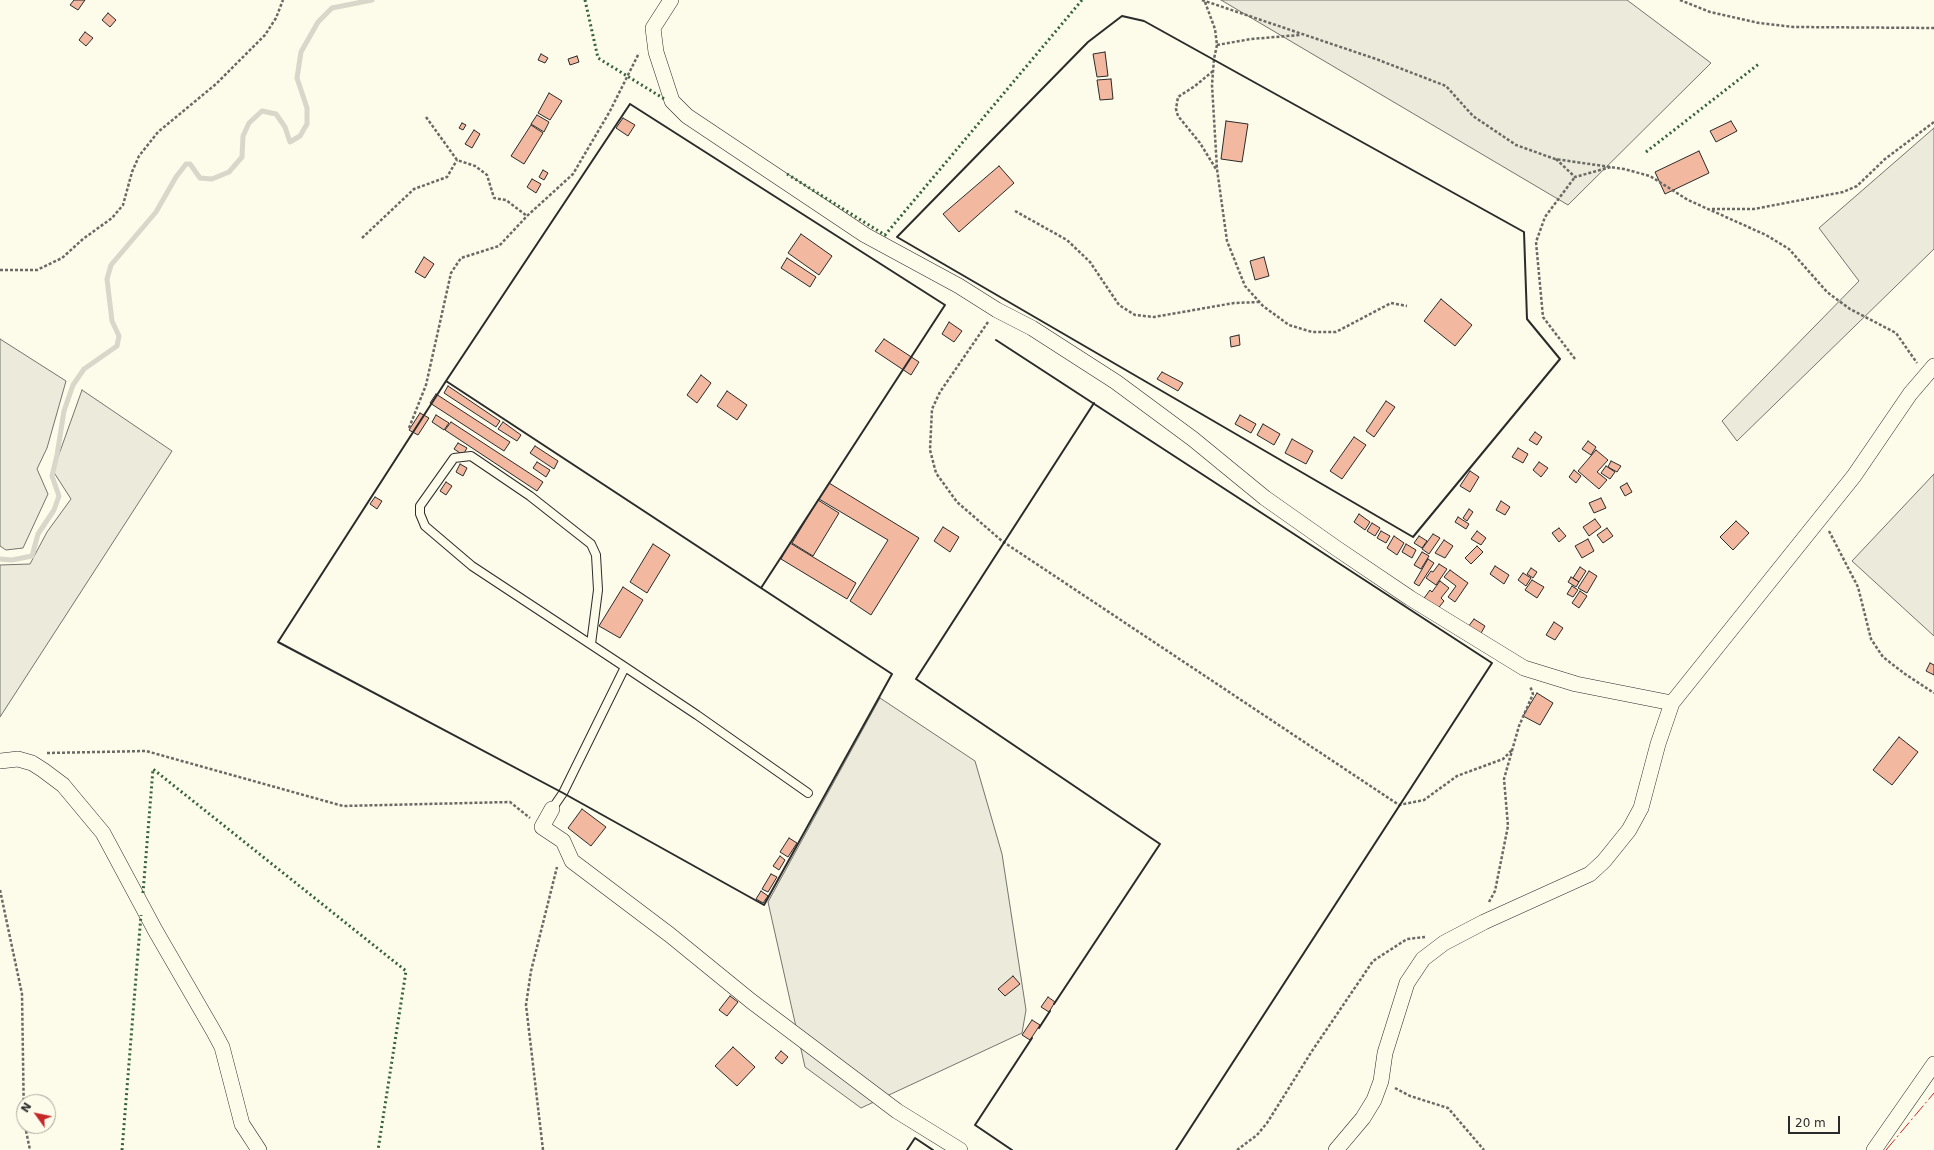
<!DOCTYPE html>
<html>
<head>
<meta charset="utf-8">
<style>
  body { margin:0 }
  #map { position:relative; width:1934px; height:1150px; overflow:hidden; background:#fdfbea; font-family:"DejaVu Sans",sans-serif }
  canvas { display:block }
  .north { position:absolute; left:16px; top:1094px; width:40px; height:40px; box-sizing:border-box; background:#fdfbea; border:1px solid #a9a89e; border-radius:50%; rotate:303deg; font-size:11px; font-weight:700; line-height:16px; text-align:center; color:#2b2b2b }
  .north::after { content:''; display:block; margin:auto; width:14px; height:18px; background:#c62828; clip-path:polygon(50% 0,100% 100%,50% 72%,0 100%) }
  .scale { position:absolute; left:1788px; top:1116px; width:52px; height:18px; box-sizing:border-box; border:2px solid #2b2b2b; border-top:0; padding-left:5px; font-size:12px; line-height:14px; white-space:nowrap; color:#2b2b2b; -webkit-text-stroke:3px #fdfbea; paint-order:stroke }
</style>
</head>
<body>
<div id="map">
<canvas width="1934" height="1150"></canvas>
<div class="north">N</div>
<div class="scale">20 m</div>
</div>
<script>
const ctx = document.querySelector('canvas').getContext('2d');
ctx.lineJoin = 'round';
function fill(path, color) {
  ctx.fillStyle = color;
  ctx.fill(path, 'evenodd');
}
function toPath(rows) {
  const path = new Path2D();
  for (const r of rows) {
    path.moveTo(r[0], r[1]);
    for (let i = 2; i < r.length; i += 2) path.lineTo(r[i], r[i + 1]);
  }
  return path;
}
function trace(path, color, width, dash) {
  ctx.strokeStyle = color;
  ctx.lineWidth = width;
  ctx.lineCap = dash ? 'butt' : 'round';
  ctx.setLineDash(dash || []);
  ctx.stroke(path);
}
const green = toPath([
  [1221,0,1627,0,1711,63,1568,205,1221,0],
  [1934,128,1934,249,1737,441,1722,421,1859,281,1819,228,1934,128],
  [0,339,66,381,47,448,37,469,48,494,23,548,6,550,0,546,0,339],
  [82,390,172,451,0,717,0,565,30,564,47,532,71,499,53,471,82,390],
  [1934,474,1934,636,1852,561,1934,474],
  [880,698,975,761,1002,854,1026,1010,1022,1033,861,1108,805,1067,768,902,880,698]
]);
const stream = toPath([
  [0,559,12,560,32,556,38,534,54,510,59,496,52,476,57,455,64,411,73,385,84,369,117,346,119,336,112,321,107,279,111,265,156,212,176,177,186,164,190,164,200,178,212,179,229,172,242,157,243,136,249,123,262,111,276,114,285,127,290,142,300,136,307,124,307,108,297,78,301,52,318,22,332,8,372,0]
]);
const building = toPath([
  [74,0,85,0,78,10,70,5,74,0],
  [108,13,116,20,110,27,102,20,108,13],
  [85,32,93,38,86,46,79,40,85,32],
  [1105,52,1108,76,1097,77,1093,54,1105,52],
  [541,54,548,58,545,63,538,60,541,54],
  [577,56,579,62,570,65,568,59,577,56],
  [1111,79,1113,99,1100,100,1097,80,1111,79],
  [549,93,562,101,550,120,538,113,549,93],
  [537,115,549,122,544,132,531,124,537,115],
  [623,118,635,125,628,136,616,128,623,118],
  [1226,121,1248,124,1242,162,1221,159,1226,121],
  [1731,121,1737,131,1716,142,1710,131,1731,121],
  [462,123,466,125,463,130,459,128,462,123],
  [531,125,543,133,524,164,511,156,531,125],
  [474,130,480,134,472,148,465,144,474,130],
  [1699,151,1709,173,1665,194,1655,172,1699,151],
  [999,166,1014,183,959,232,943,214,999,166],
  [543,170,548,173,544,180,539,177,543,170],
  [532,179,541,184,536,193,527,187,532,179],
  [801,234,832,256,819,275,788,253,801,234],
  [424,257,434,264,425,278,415,272,424,257],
  [1264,257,1269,276,1255,280,1250,261,1264,257],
  [787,258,816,277,810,287,781,268,787,258],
  [1441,299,1472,325,1455,346,1424,321,1441,299],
  [949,322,962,331,954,342,942,334,949,322],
  [1239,335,1240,345,1231,347,1230,337,1239,335],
  [884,339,919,362,911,375,875,351,884,339],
  [1162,372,1183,383,1178,391,1157,379,1162,372],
  [701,375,711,383,697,403,687,395,701,375],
  [448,386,500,421,496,427,444,393,448,386],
  [727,391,747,405,737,420,717,406,727,391],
  [436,394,510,442,504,451,430,403,436,394],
  [1386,401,1395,407,1374,437,1366,431,1386,401],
  [420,413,429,418,418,435,409,430,420,413],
  [436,415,449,423,444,430,432,422,436,415],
  [1240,415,1256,424,1251,433,1235,424,1240,415],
  [451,422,543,482,537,491,445,430,451,422],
  [503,422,521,435,517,441,498,429,503,422],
  [1263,424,1280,434,1274,445,1257,435,1263,424],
  [1535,432,1542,437,1537,445,1529,440,1535,432],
  [1354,437,1366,445,1342,479,1330,471,1354,437],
  [1292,439,1313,451,1306,464,1285,453,1292,439],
  [1588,441,1596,447,1591,455,1582,449,1588,441],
  [458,443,467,448,463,455,454,449,458,443],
  [535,446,558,461,554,469,530,453,535,446],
  [1518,448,1528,454,1523,463,1512,457,1518,448],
  [1596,450,1608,460,1597,472,1607,480,1599,489,1578,471,1596,450],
  [1611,461,1621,466,1617,472,1608,467,1611,461],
  [537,462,550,470,546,477,533,468,537,462],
  [1539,462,1548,468,1541,477,1533,470,1539,462],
  [460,464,467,468,463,476,456,472,460,464],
  [1606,466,1615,472,1610,479,1601,473,1606,466],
  [1574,470,1581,476,1576,483,1569,477,1574,470],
  [1470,471,1479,477,1470,492,1460,486,1470,471],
  [446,482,452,486,446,495,440,491,446,482],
  [829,483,919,538,871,615,850,601,888,540,819,499,829,483],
  [1627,483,1632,492,1625,496,1620,487,1627,483],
  [375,497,382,501,377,509,370,504,375,497],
  [1601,498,1606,508,1594,513,1589,503,1601,498],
  [818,500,839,513,813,556,792,543,818,500],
  [1501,501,1510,507,1505,515,1496,510,1501,501],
  [1469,509,1473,512,1467,521,1463,518,1469,509],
  [1359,514,1370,522,1365,530,1354,522,1359,514],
  [1458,517,1469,524,1466,529,1455,522,1458,517],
  [1595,519,1601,527,1589,536,1583,527,1595,519],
  [1736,521,1749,533,1733,550,1720,537,1736,521],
  [1372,523,1380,528,1375,536,1367,531,1372,523],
  [943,527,959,537,950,552,934,541,943,527],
  [1559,528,1566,536,1559,542,1552,533,1559,528],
  [1607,528,1613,536,1603,543,1597,535,1607,528],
  [1381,531,1390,536,1386,543,1377,538,1381,531],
  [1477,531,1486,538,1481,545,1471,539,1477,531],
  [1433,534,1440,538,1429,554,1422,549,1433,534],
  [1394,536,1404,543,1397,555,1387,548,1394,536],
  [1419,536,1427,541,1422,548,1414,543,1419,536],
  [1588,539,1594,551,1582,558,1575,546,1588,539],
  [1444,540,1453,546,1445,558,1435,553,1444,540],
  [790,543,856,583,847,599,781,559,790,543],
  [653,544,670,555,647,593,630,582,653,544],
  [1406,544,1416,550,1412,558,1402,552,1406,544],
  [1477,546,1483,552,1471,564,1465,558,1477,546],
  [1422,552,1429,556,1421,569,1414,565,1422,552],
  [1428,559,1434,563,1419,586,1414,583,1428,559],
  [1439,564,1447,569,1436,585,1426,578,1431,571,1433,572,1439,564],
  [1495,566,1509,575,1504,584,1490,574,1495,566],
  [1580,567,1586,571,1579,582,1573,578,1580,567],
  [1531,568,1537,572,1533,578,1527,574,1531,568],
  [1450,570,1468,583,1455,602,1448,597,1456,586,1444,577,1450,570],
  [1589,571,1597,576,1587,593,1578,588,1589,571],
  [1523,573,1531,578,1526,586,1518,580,1523,573],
  [1571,577,1579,582,1576,587,1568,582,1571,577],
  [1532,580,1544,587,1537,598,1525,590,1532,580],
  [1440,581,1449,588,1441,598,1444,601,1436,611,1422,601,1430,590,1432,592,1440,581],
  [1572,586,1578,590,1573,597,1567,594,1572,586],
  [623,587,643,600,620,638,599,626,623,587],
  [1580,591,1587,596,1579,608,1572,603,1580,591],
  [1474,619,1485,626,1480,635,1468,627,1474,619],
  [1554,622,1563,628,1555,640,1546,635,1554,622],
  [1930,663,1934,665,1934,675,1926,671,1930,663],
  [1537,693,1553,703,1540,725,1523,716,1537,693],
  [1899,737,1918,752,1892,785,1873,770,1899,737],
  [582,809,606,827,591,846,568,828,582,809],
  [789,838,797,843,788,857,780,852,789,838],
  [780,856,785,860,779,870,773,866,780,856],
  [771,874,777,877,768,892,762,889,771,874],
  [761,891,768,896,763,903,756,899,761,891],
  [1013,976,1020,984,1005,996,998,989,1013,976],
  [730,996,738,1002,727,1016,719,1010,730,996],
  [1048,997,1055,1002,1049,1012,1041,1007,1048,997],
  [1032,1020,1040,1025,1030,1040,1022,1035,1032,1020],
  [733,1047,755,1067,737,1086,715,1066,733,1047],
  [781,1051,788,1057,782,1064,775,1058,781,1051]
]);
const path = toPath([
  [1202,0,1376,59,1446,86,1473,116,1516,145,1555,159,1624,169,1650,176,1688,200,1766,235,1789,249,1827,292,1850,309,1896,333,1917,363],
  [1680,0,1710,12,1759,23,1794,27,1934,28],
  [1205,2,1215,29,1217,45,1214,59,1212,85,1217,169,1227,241,1245,286,1263,306,1289,325,1312,332,1336,332,1391,303,1407,306],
  [1217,45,1251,39,1300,35],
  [1213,71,1195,86,1178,97,1176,109,1178,116,1200,143,1216,169],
  [426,117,457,160,475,166,487,175,494,198,506,200,527,216],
  [1556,159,1575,177,1611,167],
  [1712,209,1754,209,1843,192,1857,186,1885,159,1934,122],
  [1015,211,1067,240,1090,262,1119,305,1135,315,1154,317,1234,303,1259,302],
  [362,238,414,189,447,177,457,160],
  [0,270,37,270,62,258,83,239,112,218,123,205,132,172,139,156,158,132,216,84,265,35,276,18,283,0],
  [988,322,940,392,932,409,930,450,936,473,957,502,1002,541,1399,805,1424,800,1457,776,1503,759,1513,749],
  [1575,359,1543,317,1536,242,1545,217,1575,177],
  [409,428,426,385,451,273,461,258,499,246,527,216,573,174,610,111,639,53],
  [1829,531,1858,587,1871,639,1883,657,1905,674,1934,693],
  [47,753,146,751,343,806,510,802,530,818],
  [0,890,22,994,24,1123],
  [1489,902,1495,891,1508,826,1504,779,1519,726,1533,694,1530,686],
  [1395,1088,1410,1096,1448,1108,1484,1150],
  [25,1126,30,1150],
  [543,1150,526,1005,531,971,557,867],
  [1237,1150,1257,1135,1267,1123,1312,1051,1373,961,1407,939,1425,937]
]);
const service = toPath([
  [591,644,598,590,596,555,591,544,530,496,471,456,454,458,420,506,420,514,425,526,472,566,625,667,697,715,808,793],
  [552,809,563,793,625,667]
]);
const minor = toPath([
  [671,0,653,28,656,52,672,101,687,116,865,235,959,286,997,310,1032,328,1116,382,1193,439,1265,498,1336,548,1410,598,1524,668,1576,684,1672,703],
  [0,761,18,759,32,763,43,770,63,785,103,833,155,930,214,1032,222,1047,242,1124,259,1150],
  [552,809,542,827,563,841,572,861,670,935,751,1001,897,1111,960,1150],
  [1336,1150,1363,1118,1374,1100,1381,1081,1385,1053,1407,983,1423,959,1444,943,1484,922,1590,874,1604,861,1629,830,1641,808,1658,744,1672,703,1854,476,1910,394,1934,366],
  [1874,1150,1934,1064]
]);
const hedge = toPath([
  [585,0,598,58,666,100],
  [1646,152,1760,63],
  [787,174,885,235,1082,0],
  [143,893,153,769,406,971,378,1150],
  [122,1150,141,915]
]);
const wall = toPath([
  [1122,16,1144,21,1524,232,1527,319,1560,359,1413,537,897,237,1088,42,1122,16],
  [630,104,945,305,761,588,446,381,630,104],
  [996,340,1492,663,1176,1150],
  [446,381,892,674,764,905,563,793,278,642,446,381],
  [1054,1004,1160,844,916,679,1094,403],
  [1039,1028,1050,1011],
  [907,1150,915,1138,933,1150],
  [1012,1150,975,1125,1032,1038]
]);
const power = toPath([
  [1886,1150,1934,1093]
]);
fill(green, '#ecebdb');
trace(green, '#74746e', 1);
trace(stream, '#d8d7c9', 5);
fill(building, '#f2b8a0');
trace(building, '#2b2b2b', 1);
trace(service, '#2b2b2b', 10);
trace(minor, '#2b2b2b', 16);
trace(path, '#6a6964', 2.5, [3, 2]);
trace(service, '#fdfbea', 8);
trace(minor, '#fdfbea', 15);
trace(hedge, '#34623c', 3, [2, 3]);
trace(wall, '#2b2b2b', 2);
trace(power, '#c62828', 1, [14, 3, 2, 3]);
</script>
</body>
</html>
